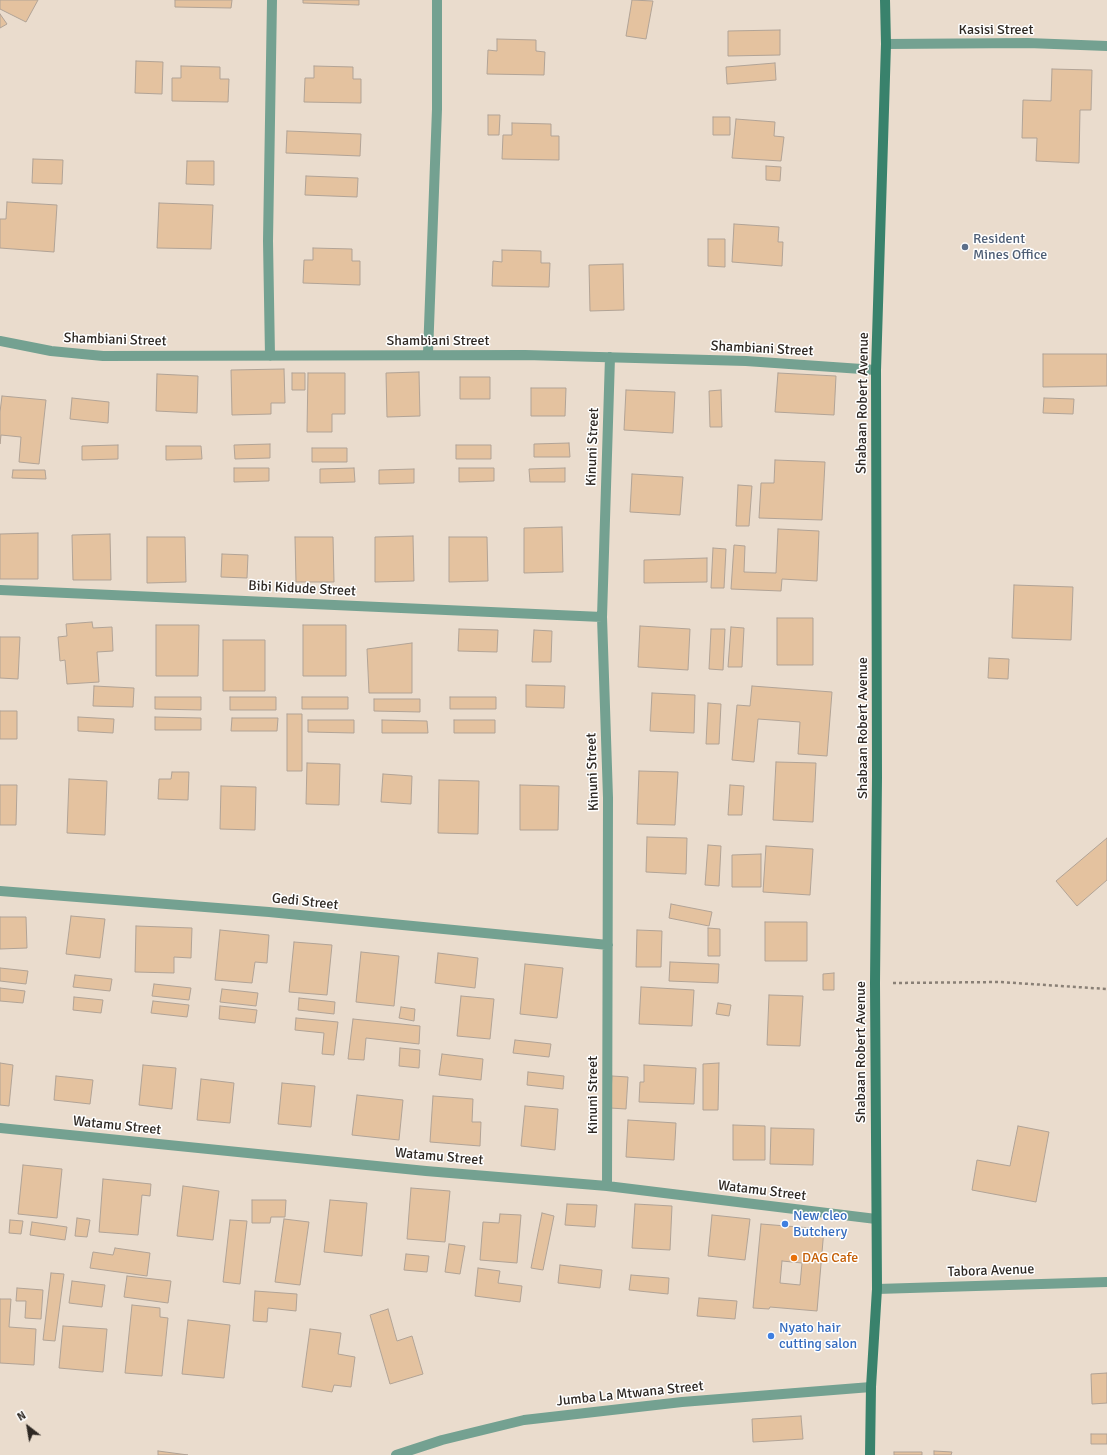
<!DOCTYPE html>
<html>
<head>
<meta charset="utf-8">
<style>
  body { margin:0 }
  #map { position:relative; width:1107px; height:1455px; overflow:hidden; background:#eadccd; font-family:Signika,sans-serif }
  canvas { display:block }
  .north { position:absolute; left:8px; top:1407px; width:40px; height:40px; -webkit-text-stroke:3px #fff; paint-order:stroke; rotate:329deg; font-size:11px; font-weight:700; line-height:16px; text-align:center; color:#2e2823 }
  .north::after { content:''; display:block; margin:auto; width:14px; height:18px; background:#2e2823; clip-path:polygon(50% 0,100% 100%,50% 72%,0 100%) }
</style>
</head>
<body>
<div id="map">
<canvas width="1107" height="1455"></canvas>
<div class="north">N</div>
</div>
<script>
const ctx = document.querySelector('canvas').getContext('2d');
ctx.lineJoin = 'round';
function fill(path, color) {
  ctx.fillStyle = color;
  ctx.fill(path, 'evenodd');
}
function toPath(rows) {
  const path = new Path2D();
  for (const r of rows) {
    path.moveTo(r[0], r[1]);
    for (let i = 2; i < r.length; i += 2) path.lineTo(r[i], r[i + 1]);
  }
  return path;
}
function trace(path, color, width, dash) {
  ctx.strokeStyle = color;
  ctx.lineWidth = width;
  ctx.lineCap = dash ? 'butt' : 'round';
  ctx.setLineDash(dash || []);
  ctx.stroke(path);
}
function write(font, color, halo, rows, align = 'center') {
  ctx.font = font + ' Signika,sans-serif';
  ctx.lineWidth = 3;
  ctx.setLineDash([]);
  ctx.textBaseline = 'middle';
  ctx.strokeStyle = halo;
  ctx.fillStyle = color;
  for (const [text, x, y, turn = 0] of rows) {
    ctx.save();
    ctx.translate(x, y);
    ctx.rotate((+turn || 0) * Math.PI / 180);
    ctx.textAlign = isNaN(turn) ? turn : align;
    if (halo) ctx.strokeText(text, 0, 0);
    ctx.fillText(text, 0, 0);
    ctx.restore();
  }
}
const building = toPath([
  [0,0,38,0,26,22,0,9,0,0],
  [175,0,232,0,231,8,175,7,175,0],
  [303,0,359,0,359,5,303,3,303,0],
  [632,0,653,1,646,39,626,36,632,0],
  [0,14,7,24,0,28,0,14],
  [780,30,780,55,728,56,728,31,780,30],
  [497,39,536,40,536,51,545,52,544,75,487,74,488,50,497,51,497,39],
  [136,61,163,62,162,94,135,93,136,61],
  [775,63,776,80,727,84,726,67,775,63],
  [181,66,220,67,220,79,229,79,228,102,172,101,172,78,181,78,181,66],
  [314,66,353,67,353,79,361,79,361,103,304,102,305,78,314,78,314,66],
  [1052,69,1092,70,1091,110,1080,110,1079,163,1036,161,1037,138,1022,138,1023,100,1051,101,1052,69],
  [488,115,500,115,499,135,488,135,488,115],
  [713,117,730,117,730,135,713,135,713,117],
  [736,119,775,122,774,136,784,137,781,161,732,158,736,119],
  [512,123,551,124,551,136,559,136,559,160,502,159,503,135,512,135,512,123],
  [287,131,361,134,360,156,286,153,287,131],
  [33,159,63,160,62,184,32,183,33,159],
  [187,161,214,161,214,185,186,184,187,161],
  [766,166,781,167,780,181,766,180,766,166],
  [306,176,358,178,357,197,305,195,306,176],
  [7,202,57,205,54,252,0,248,0,219,6,219,7,202],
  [159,203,213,205,211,249,157,248,159,203],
  [734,224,779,227,778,242,783,242,782,266,732,262,734,224],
  [708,239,725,239,725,267,708,266,708,239],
  [313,248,352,249,352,261,360,261,360,285,303,283,304,260,313,260,313,248],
  [502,250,541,251,541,263,550,263,549,287,492,286,493,261,502,262,502,250],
  [623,264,624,310,590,311,589,265,623,264],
  [1043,354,1107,354,1107,386,1043,387,1043,354],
  [284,369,285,403,271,403,271,414,232,415,231,370,284,369],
  [419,372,420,416,387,417,386,373,419,372],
  [292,373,305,373,305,390,292,390,292,373],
  [308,373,345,373,345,414,332,414,332,432,307,432,308,373],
  [778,373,836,376,834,415,775,412,778,373],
  [157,374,198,376,197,413,156,411,157,374],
  [460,377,490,377,490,399,460,399,460,377],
  [531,388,566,388,565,416,531,416,531,388],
  [626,390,675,392,673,433,624,430,626,390],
  [721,390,722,427,710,427,709,391,721,390],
  [2,396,46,400,39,464,19,462,21,437,1,435,0,444,0,412,2,396],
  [72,398,109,402,108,423,70,419,72,398],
  [1044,398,1074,399,1073,414,1043,413,1044,398],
  [569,443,570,457,534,457,534,444,569,443],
  [270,444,270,458,235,459,234,445,270,444],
  [118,445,118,459,82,460,82,446,118,445],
  [456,445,491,445,491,459,456,459,456,445],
  [166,446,201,446,202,459,166,460,166,446],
  [312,448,347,448,347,462,312,462,312,448],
  [775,460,825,462,822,520,759,518,761,483,774,483,775,460],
  [234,468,269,468,269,481,234,482,234,468],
  [354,468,355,482,320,483,320,469,354,468],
  [459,468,494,468,494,481,459,482,459,468],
  [565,468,565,482,530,482,529,469,565,468],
  [414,469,414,483,379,484,379,470,414,469],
  [13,470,45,470,46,479,12,478,13,470],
  [632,474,683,477,680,515,630,512,632,474],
  [738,485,752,486,749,526,736,526,738,485],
  [562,527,563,572,524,573,524,528,562,527],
  [778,529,819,531,817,581,782,579,781,591,731,589,734,545,745,546,744,572,776,573,778,529],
  [38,533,38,579,0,579,0,534,38,533],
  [110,534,111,580,73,580,72,535,110,534],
  [413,536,414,581,375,582,375,537,413,536],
  [147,537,185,537,186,582,147,583,147,537],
  [295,537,333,537,334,582,296,582,295,537],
  [449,537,487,537,488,581,449,582,449,537],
  [713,548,726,549,724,588,711,588,713,548],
  [222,554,248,555,247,578,221,577,222,554],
  [707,558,707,582,644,583,644,560,707,558],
  [1014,585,1073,587,1071,640,1012,638,1014,585],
  [777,618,813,618,813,665,777,665,777,618],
  [92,622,93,628,112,627,113,651,97,652,99,682,67,684,65,660,60,661,58,637,67,636,66,624,92,622],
  [156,625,199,625,198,676,156,676,156,625],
  [303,625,346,625,346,676,303,676,303,625],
  [640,626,690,629,688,670,638,667,640,626],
  [731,627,744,628,742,667,728,667,731,627],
  [459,629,498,630,497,652,458,651,459,629],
  [711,629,725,629,723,670,709,669,711,629],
  [534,630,552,631,551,662,532,662,534,630],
  [0,637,20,637,18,679,0,678,0,637],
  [223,640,265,640,265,691,223,691,223,640],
  [412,643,412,693,369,693,367,649,412,643],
  [989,658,1009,659,1008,679,988,678,989,658],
  [526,685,565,686,564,708,526,707,526,685],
  [94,686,134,688,133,707,93,706,94,686],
  [752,686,832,692,827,756,798,754,800,722,758,719,754,762,732,760,737,705,750,706,752,686],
  [652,693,695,695,694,733,650,731,652,693],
  [155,697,201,697,201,710,155,709,155,697],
  [230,697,276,697,276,710,230,710,230,697],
  [302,697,348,697,348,709,302,709,302,697],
  [450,697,496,697,496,709,450,709,450,697],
  [374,699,420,699,420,712,374,711,374,699],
  [708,703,721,704,719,744,706,744,708,703],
  [0,711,17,711,17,739,0,739,0,711],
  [287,714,302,714,302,771,287,771,287,714],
  [78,717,114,719,113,733,78,731,78,717],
  [155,717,201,718,201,730,155,730,155,717],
  [232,718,278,718,277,731,231,731,232,718],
  [308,720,354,720,354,733,308,732,308,720],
  [382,720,427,721,428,733,382,733,382,720],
  [454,720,495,720,495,733,454,733,454,720],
  [776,762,816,763,813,822,773,820,776,762],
  [307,763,340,764,339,805,306,804,307,763],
  [639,771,678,772,675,825,637,824,639,771],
  [172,772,189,772,188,800,158,799,159,779,171,779,172,772],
  [383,774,412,776,411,804,381,802,383,774],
  [69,779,107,781,105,835,67,833,69,779],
  [439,780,479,781,478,834,438,833,439,780],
  [0,785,17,785,16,825,0,825,0,785],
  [520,785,559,786,558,830,520,830,520,785],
  [730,785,744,786,742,815,728,815,730,785],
  [221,786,256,787,255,830,220,829,221,786],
  [647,837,687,838,686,874,646,872,647,837],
  [1107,838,1107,880,1077,906,1056,881,1107,838],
  [708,845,721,846,719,886,705,885,708,845],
  [766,846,813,849,810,895,763,892,766,846],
  [761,854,761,887,732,887,732,855,761,854],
  [671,904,712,912,709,926,669,918,671,904],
  [71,916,105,919,100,958,66,954,71,916],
  [0,917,26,917,27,948,0,949,0,917],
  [765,922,807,922,807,961,765,961,765,922],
  [136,926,192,928,191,958,174,957,174,973,135,972,136,926],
  [708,928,720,929,720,956,708,956,708,928],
  [220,930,269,935,267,963,255,962,252,983,215,980,220,930],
  [637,930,662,931,661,967,636,967,637,930],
  [294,942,332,945,327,995,289,992,294,942],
  [361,952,399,956,394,1006,356,1002,361,952],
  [438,953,478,958,475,988,435,983,438,953],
  [670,962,719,964,718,983,669,981,670,962],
  [525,964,563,968,557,1018,520,1014,525,964],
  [0,968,28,971,26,984,0,981,0,968],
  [834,973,834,990,823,990,823,974,834,973],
  [75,975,112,979,110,991,73,987,75,975],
  [154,984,191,988,189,1000,152,996,154,984],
  [641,987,694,990,692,1026,639,1024,641,987],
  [0,988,25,991,23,1003,0,1001,0,988],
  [222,989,258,993,256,1006,220,1002,222,989],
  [769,995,803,996,800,1046,767,1045,769,995],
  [461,996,494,999,490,1039,457,1036,461,996],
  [74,997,103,1000,101,1013,73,1010,74,997],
  [299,998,335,1002,334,1014,298,1010,299,998],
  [153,1001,189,1005,187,1017,151,1013,153,1001],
  [718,1003,731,1005,729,1016,716,1014,718,1003],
  [220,1006,257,1010,255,1023,219,1019,220,1006],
  [401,1007,415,1009,414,1021,399,1018,401,1007],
  [296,1018,338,1022,334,1055,322,1054,324,1033,295,1030,296,1018],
  [353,1019,420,1026,419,1044,366,1038,364,1060,348,1059,353,1019],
  [515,1040,551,1044,549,1057,513,1053,515,1040],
  [400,1048,420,1050,419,1068,399,1066,400,1048],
  [442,1054,483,1059,481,1080,439,1075,442,1054],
  [0,1063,13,1065,9,1106,0,1105,0,1063],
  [719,1063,718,1110,703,1110,703,1064,719,1063],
  [143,1065,176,1068,172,1109,139,1105,143,1065],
  [644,1065,696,1068,694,1104,639,1102,640,1082,644,1082,644,1065],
  [528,1072,564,1076,563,1089,527,1085,528,1072],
  [56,1076,93,1080,90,1104,54,1100,56,1076],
  [612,1076,628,1077,626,1109,610,1108,612,1076],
  [201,1079,234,1083,230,1123,197,1120,201,1079],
  [282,1083,315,1086,311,1127,278,1124,282,1083],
  [357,1095,403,1100,399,1140,352,1135,357,1095],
  [433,1096,473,1099,472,1122,481,1122,480,1146,430,1142,433,1096],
  [525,1106,558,1109,555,1150,521,1146,525,1106],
  [628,1120,676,1123,674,1160,626,1157,628,1120],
  [733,1125,765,1126,765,1160,733,1160,733,1125],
  [1018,1126,1049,1132,1036,1202,972,1190,977,1160,1010,1166,1018,1126],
  [771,1128,814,1129,813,1165,770,1164,771,1128],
  [23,1165,62,1169,57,1218,18,1214,23,1165],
  [103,1179,151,1184,150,1196,142,1195,138,1235,99,1232,103,1179],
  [183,1186,219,1191,213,1240,177,1236,183,1186],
  [411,1188,450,1191,445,1242,407,1239,411,1188],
  [252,1200,286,1200,285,1217,271,1217,270,1223,252,1223,252,1200],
  [330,1200,367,1203,362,1256,324,1252,330,1200],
  [567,1204,597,1205,595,1227,565,1225,567,1204],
  [635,1204,672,1206,670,1250,632,1248,635,1204],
  [542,1213,554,1216,543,1270,531,1268,542,1213],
  [500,1214,521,1215,517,1263,480,1260,483,1222,499,1223,500,1214],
  [712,1215,750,1219,745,1260,708,1256,712,1215],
  [77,1218,90,1220,87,1237,75,1236,77,1218],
  [284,1219,309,1222,300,1285,275,1282,284,1219],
  [10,1220,23,1221,21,1234,9,1233,10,1220],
  [230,1220,247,1221,240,1284,223,1282,230,1220],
  [32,1222,67,1227,65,1240,30,1235,32,1222],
  [761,1224,824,1229,817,1311,770,1307,769,1309,753,1308,761,1224],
  [782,1261,802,1263,800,1285,780,1283,782,1261],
  [449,1244,465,1246,460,1274,445,1272,449,1244],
  [115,1248,150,1253,147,1276,90,1268,93,1252,113,1255,115,1248],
  [406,1254,429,1256,427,1272,404,1270,406,1254],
  [560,1265,602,1270,600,1288,558,1283,560,1265],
  [478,1268,500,1271,498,1283,522,1286,520,1302,475,1296,478,1268],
  [51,1273,64,1274,55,1341,43,1340,51,1273],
  [631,1275,669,1278,668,1294,629,1290,631,1275],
  [127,1276,171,1281,168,1303,124,1297,127,1276],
  [72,1281,105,1285,102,1307,69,1303,72,1281],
  [17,1288,43,1290,41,1319,25,1318,26,1301,16,1301,17,1288],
  [255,1291,297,1294,296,1311,268,1308,267,1322,253,1321,255,1291],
  [699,1298,737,1301,735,1319,697,1316,699,1298],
  [0,1299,11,1299,9,1327,36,1329,34,1365,0,1363,0,1299],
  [132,1305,160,1308,160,1317,168,1318,162,1376,125,1373,132,1305],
  [388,1309,397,1341,412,1336,423,1374,390,1384,370,1315,388,1309],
  [188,1320,230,1325,224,1378,182,1374,188,1320],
  [63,1326,107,1329,103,1372,59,1368,63,1326],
  [310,1329,341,1333,338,1354,355,1357,351,1387,334,1385,332,1392,302,1387,310,1329],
  [1107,1373,1107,1403,1092,1404,1091,1374,1107,1373],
  [801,1416,803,1439,753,1442,752,1419,801,1416],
  [1091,1434,1107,1434,1107,1444,1091,1444,1091,1434],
  [158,1451,188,1455,158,1455,158,1451],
  [934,1451,952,1452,951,1455,934,1455,934,1451],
  [894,1452,922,1452,922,1455,894,1455,894,1452]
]);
const path = toPath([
  [893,983,1000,982,1107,989]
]);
const lane = toPath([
  [396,1455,442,1440,524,1420,682,1402,871,1387]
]);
const street = toPath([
  [886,44,1028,43,1107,46],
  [0,341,51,351,103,356,525,355,746,361,876,370],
  [428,354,437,109,437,0],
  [270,356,268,241,272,0],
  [0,590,602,617],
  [0,891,269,912,608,945],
  [0,1128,426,1171,607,1186,876,1219],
  [607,1186,608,798,602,617,610,357],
  [877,1289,1107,1282]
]);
const secondary = toPath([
  [870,1455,871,1387,877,1289,875,983,877,777,876,370,886,44,885,0]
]);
const markers = [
  [965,247,4,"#5c6f8a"],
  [785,1224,4,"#3f7fe0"],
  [794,1258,4,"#e8710a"],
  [771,1336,4,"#3f7fe0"]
];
const streetNames = [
  ["Kasisi Street",996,30],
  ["Shambiani Street",115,340,2],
  ["Shambiani Street",438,341],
  ["Shambiani Street",762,349,3],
  ["Shabaan Robert Avenue",863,403,-89],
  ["Kinuni Street",593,447,-88],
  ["Bibi Kidude Street",302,589,3],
  ["Shabaan Robert Avenue",863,728,-90],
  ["Kinuni Street",593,772,-92],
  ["Gedi Street",305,902,6],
  ["Shabaan Robert Avenue",861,1052,-90],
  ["Kinuni Street",593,1095,-90],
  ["Watamu Street",117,1126,6],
  ["Watamu Street",439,1157,5],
  ["Watamu Street",762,1191,7],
  ["Tabora Avenue",991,1271,-2],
  ["Jumba La Mtwana Street",630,1394,-6]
];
const serviceNames = [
  ["Resident",973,239],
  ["Mines Office",973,255]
];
const shopNames = [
  ["New cleo",793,1216],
  ["Butchery",793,1232],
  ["Nyato hair",779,1328],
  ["cutting salon",779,1344]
];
const foodNames = [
  ["DAG Cafe",802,1258]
];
fill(building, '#e4c29f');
trace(building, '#b1a396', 1);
trace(path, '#8a8076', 2.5, [3, 3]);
trace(lane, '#74a191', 10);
trace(street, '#74a191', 10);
trace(secondary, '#39826c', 10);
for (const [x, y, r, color] of markers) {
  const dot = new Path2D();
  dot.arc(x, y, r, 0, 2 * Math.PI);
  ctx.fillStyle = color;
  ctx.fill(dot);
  trace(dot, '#fff', 1.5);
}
write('14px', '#2e2823', '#fff', streetNames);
write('14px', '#4e5e75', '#fff', serviceNames, 'left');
write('14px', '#366cbe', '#fff', shopNames, 'left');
write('14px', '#c56008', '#fff', foodNames, 'left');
</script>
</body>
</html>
